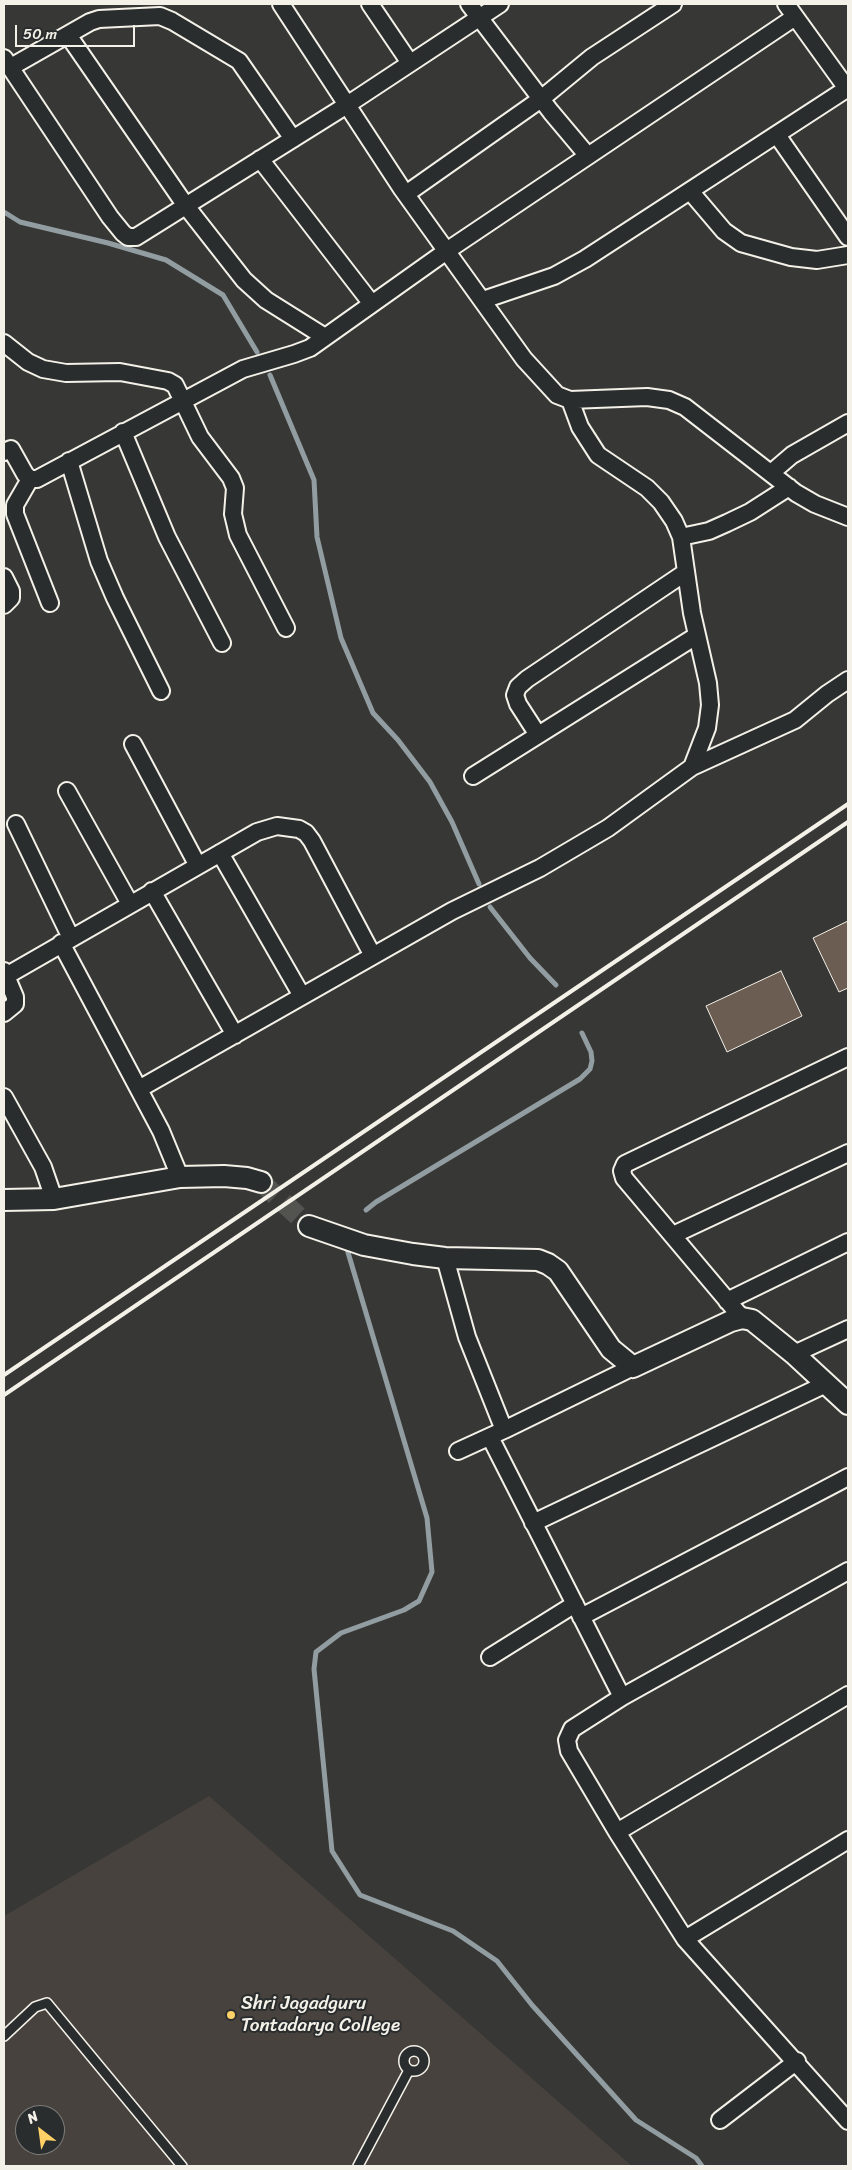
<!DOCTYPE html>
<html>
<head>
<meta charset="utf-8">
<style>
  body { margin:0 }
  #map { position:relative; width:852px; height:2170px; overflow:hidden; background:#373735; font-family:Sriracha,sans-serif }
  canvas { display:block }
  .frame { position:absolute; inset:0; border:5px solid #f4f1e8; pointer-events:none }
  .north { position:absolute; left:15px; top:2105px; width:50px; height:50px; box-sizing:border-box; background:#2a2d2e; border:1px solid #7b7b78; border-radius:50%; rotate:330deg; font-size:14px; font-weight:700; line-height:20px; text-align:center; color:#f4f1e8 }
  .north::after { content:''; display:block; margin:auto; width:18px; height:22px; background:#ffd166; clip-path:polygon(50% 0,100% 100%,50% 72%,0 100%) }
  .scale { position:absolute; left:15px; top:25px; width:120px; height:22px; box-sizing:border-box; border:2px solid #f4f1e8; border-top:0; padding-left:6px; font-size:15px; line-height:18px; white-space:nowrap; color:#f4f1e8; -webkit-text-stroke:4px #2a2d2e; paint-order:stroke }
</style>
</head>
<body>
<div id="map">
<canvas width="852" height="2170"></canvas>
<div class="frame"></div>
<div class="north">N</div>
<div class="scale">50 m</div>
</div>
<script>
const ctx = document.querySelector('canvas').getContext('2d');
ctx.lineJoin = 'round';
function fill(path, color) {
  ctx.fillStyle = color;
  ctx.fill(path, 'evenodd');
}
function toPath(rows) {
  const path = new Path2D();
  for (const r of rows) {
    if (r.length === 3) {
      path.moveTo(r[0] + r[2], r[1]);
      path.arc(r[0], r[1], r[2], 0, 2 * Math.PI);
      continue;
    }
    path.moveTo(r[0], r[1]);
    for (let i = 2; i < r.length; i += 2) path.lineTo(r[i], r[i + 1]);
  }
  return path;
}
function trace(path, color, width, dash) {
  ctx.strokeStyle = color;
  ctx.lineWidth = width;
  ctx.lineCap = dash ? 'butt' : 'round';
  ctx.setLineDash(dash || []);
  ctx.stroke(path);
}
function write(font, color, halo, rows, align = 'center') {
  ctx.font = font + ' Sriracha,sans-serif';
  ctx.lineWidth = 4;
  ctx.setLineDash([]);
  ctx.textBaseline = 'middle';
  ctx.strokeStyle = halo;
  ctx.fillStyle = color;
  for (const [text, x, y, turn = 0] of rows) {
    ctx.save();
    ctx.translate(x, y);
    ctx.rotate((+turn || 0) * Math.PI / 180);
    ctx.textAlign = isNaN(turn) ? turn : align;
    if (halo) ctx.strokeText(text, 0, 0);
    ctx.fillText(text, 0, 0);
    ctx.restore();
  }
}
const built = toPath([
  [209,1796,632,2166,4,2166,4,1916],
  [25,2115,55,2115,55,2145,25,2145]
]);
const stream = toPath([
  [4,212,20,222,108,243,166,260,223,295,257,352],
  [270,375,314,480,317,537,341,638,373,713,398,740,430,782,452,822,479,884],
  [490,907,530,958,556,985],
  [366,1210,376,1202,580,1079,590,1069,592,1061,591,1052,582,1033],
  [347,1249,427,1518,432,1572,419,1601,404,1610,341,1633,316,1652,314,1669,332,1851,360,1895,453,1931,497,1961,532,2005,636,2120,696,2158,702,2166]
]);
const building = toPath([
  [848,921,848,988,839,992,813,938,848,921],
  [781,971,802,1016,727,1052,706,1006,781,971]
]);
const tertiaryTunnel = toPath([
  [261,1182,309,1226]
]);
const service = toPath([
  [4,2036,35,2007,47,2003,182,2166],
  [414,2061,10],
  [358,2166,409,2070]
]);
const minor = toPath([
  [281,4,402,189,524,359,557,395,570,400,647,397,669,400,685,407,796,493,815,504,848,517],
  [370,4,410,63],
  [469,4,551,112,588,156],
  [786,4,848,90],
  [68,35,186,206,244,280,266,300,325,337],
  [4,58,110,217,123,233,128,237,136,237,347,105,500,4],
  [11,67,90,22,99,19,160,16,172,21,239,61,293,139],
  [777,135,848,237],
  [260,159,372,304],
  [690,191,724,231,741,243,791,257,817,260,848,255],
  [406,194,541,99,592,57,673,4],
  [483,300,554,276,585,259,848,88],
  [4,343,28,362,43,369,66,373,120,372,168,381,175,385,200,437,231,478,235,488,233,514,238,535,286,628],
  [570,400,580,427,598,455,647,488,661,502,674,521,681,537,692,613,708,683,710,705,707,728,692,767],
  [123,432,167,537,222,643],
  [4,452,11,449,25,474,30,479,37,479,243,369,294,354,310,348,448,250,795,17],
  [69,461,99,561,115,598,161,691],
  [771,473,792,455,848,423],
  [30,479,15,505,15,514,50,603],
  [681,537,709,531,727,523,750,512,789,487],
  [4,577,11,591,11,598,4,605],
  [538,735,518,704,515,695,518,687,527,679,686,572],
  [133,744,198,866],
  [473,776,696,636],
  [67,791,130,904],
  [16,824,71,938],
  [220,853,302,996],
  [152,891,235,1035],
  [61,943,161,1131,180,1177],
  [4,971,15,997,15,1004,4,1013],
  [6,976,257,832,277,826,299,829,306,833,312,841,373,956],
  [139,1089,452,911,540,868,608,828,692,767,795,720,827,694,848,680],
  [4,1097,43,1167,54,1199],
  [673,1235,848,1153],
  [445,1258,467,1337,504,1430],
  [727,1301,848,1242],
  [742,1318,624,1178,622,1171,625,1164,848,1057],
  [794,1354,848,1329],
  [490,1437,622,1697],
  [458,1451,504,1430,633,1367],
  [533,1523,826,1384],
  [581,1617,848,1477],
  [490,1657,575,1604],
  [848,1695,617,1832,685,1939,848,2121],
  [617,1832,569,1751,567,1740,572,1729,622,1697,848,1571],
  [685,1939,848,1840],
  [720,2120,797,2061]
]);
const tertiary = toPath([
  [4,1200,54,1199,180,1177,224,1176,247,1178,261,1182],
  [309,1226,364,1245,413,1254,445,1258,538,1260,548,1264,558,1271,611,1349,633,1367,731,1321,742,1318,752,1320,794,1354,848,1404]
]);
const rail = toPath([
  [4,1375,848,804],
  [4,1395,848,822]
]);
const markers = [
  [231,2015,5,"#ffd166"]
];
const poiNames = [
  ["Shri Jagadguru",241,2004],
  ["Tontadarya College",241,2026]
];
fill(built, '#47423e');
trace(stream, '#929da2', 5);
fill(building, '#6c5d53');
trace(building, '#f4f1e8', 1);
trace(tertiaryTunnel, '#535350', 20, [20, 10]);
trace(service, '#f4f1e8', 12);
trace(minor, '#f4f1e8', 20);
trace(tertiary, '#f4f1e8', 24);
trace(service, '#2a2d2e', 9);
trace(minor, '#2a2d2e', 16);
trace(tertiary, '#2a2d2e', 20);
trace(rail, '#f4f1e8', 4);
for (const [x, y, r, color] of markers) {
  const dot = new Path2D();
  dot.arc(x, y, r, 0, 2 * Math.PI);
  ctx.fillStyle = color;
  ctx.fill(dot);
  trace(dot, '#2a2d2e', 2);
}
write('19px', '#f4f1e8', '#2a2d2e', poiNames, 'left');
</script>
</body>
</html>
